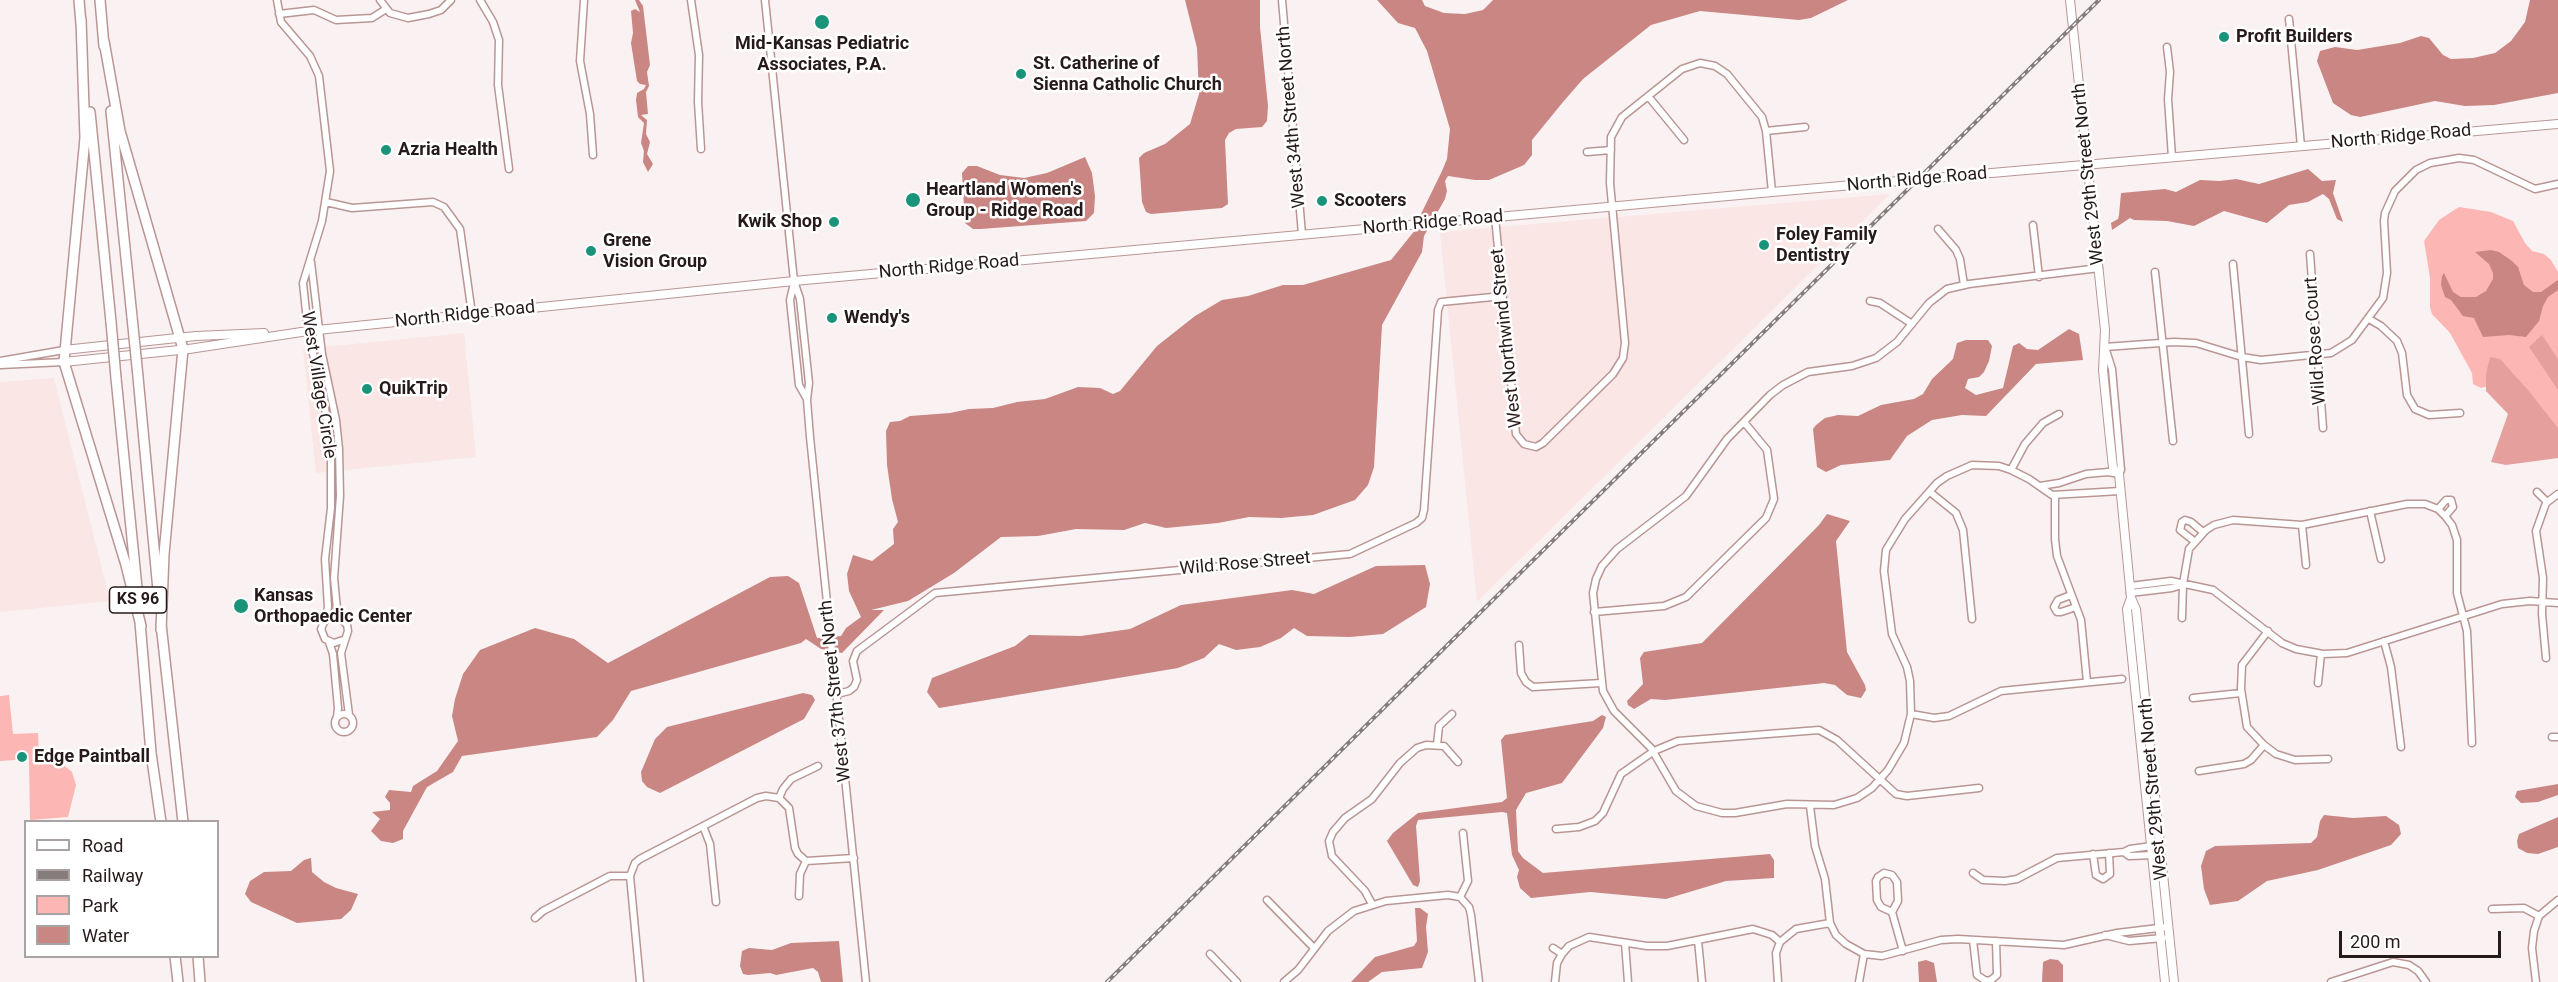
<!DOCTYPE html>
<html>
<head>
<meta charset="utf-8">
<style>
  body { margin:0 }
  #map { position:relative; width:2558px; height:982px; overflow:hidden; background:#faf2f2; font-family:Roboto,sans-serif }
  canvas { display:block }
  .legend { position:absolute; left:24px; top:820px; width:195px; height:138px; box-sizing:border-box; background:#fff; border:2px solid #a9a3a3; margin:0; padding:8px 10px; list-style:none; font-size:18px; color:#271a1a }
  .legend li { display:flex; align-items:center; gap:12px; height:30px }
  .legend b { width:30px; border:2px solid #a9a3a3 }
  .scale { position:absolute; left:2339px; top:931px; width:162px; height:27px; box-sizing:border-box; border:3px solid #271a1a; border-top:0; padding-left:8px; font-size:18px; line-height:21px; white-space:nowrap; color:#271a1a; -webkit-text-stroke:4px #fff; paint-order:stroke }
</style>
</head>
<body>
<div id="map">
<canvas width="2558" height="982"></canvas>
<ul class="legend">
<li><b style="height:8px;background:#fff"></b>Road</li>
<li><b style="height:8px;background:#877c7c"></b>Railway</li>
<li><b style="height:16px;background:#fcb6b3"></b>Park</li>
<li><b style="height:16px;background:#c98683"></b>Water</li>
</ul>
<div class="scale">200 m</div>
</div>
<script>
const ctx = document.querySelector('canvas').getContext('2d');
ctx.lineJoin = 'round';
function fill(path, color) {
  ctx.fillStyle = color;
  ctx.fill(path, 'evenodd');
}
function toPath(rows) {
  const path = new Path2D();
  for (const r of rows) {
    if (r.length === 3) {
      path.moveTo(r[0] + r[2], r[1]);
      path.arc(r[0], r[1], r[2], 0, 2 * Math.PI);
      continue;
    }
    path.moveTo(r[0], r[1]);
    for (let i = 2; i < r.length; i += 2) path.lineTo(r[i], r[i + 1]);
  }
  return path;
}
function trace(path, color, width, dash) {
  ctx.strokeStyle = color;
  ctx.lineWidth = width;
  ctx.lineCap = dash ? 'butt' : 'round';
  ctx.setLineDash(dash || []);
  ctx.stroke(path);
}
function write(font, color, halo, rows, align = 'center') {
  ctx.font = font + ' Roboto,sans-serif';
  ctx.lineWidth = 5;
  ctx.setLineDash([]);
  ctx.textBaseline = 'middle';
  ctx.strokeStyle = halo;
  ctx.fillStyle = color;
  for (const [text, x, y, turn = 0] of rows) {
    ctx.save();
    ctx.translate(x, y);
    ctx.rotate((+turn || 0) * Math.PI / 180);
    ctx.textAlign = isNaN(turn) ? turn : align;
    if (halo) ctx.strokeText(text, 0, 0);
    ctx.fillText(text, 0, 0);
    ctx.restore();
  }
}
const built = toPath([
  [1890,194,1477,602,1440,232],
  [464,333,476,457,316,473,303,349],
  [54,378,110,601,0,612,0,382]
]);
const green = toPath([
  [2459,207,2491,212,2513,221,2525,243,2532,251,2544,254,2551,260,2558,272,2558,447,2488,386,2481,388,2473,384,2472,373,2450,333,2432,314,2430,307,2430,278,2424,241,2439,220],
  [9,695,13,734,38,733,39,756,61,763,72,772,76,785,68,817,30,820,29,759,0,761,0,696]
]);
const forest = toPath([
  [2542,335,2558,359,2558,390,2529,347],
  [2490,357,2500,359,2528,390,2558,428,2558,458,2506,465,2491,462,2508,414,2486,391,2486,374]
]);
const water = toPath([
  [635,0,639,0,643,6,650,65,647,72,649,86,646,92,648,114,641,115,647,120,646,134,650,142,647,154,653,164,648,172,643,162,644,151,641,143,644,123,638,117,636,100,637,93,644,89,646,85,640,84,637,81,631,43,633,33,631,11,635,9,640,12],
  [1185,0,1260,0,1260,27,1268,106,1267,121,1262,127,1236,129,1229,133,1225,140,1228,204,1222,208,1151,214,1146,212,1142,202,1139,158,1144,153,1165,144,1190,124,1199,94,1197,48],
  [1377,0,1422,0,1425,6,1444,13,1465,14,1483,10,1493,0,1848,0,1811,18,1799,20,1700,11,1651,25,1583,79,1563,102,1532,140,1532,155,1524,165,1489,180,1475,180,1448,176,1445,181,1447,191,1445,199,1424,236,1422,252,1382,325,1374,467,1368,485,1355,500,1313,515,1281,518,1249,517,1218,523,1166,528,1145,523,1124,530,1076,529,1038,536,1001,537,954,573,908,601,871,610,884,610,842,653,821,649,806,639,801,643,631,691,613,720,597,737,462,756,453,772,427,787,403,831,403,839,393,843,381,841,371,831,380,819,372,812,390,810,390,803,385,797,389,790,411,792,413,786,437,771,458,741,452,716,455,699,463,674,480,650,535,628,574,639,608,663,770,577,788,576,799,583,817,638,841,636,846,628,861,617,849,591,847,574,853,555,872,561,894,544,893,529,898,522,892,499,887,465,886,431,890,422,900,421,910,416,950,413,969,409,993,408,1017,402,1045,399,1078,387,1100,388,1113,394,1120,391,1157,346,1195,316,1222,300,1248,296,1283,285,1303,285,1391,260,1416,229,1421,214,1442,171,1447,159,1450,129,1427,51,1415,28,1398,23],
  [2530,0,2558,0,2558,93,2494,105,2465,106,2435,101,2360,117,2351,115,2333,103,2317,61,2320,51,2335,47,2357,50,2400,43,2421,36,2429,38,2443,55,2451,59,2473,58,2495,53,2511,41,2525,22],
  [1085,157,1092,173,1095,196,1094,213,1086,221,981,229,973,229,965,223,962,173,968,166,977,166,1000,175,1024,178,1047,173],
  [2308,169,2322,181,2336,180,2333,193,2343,222,2337,219,2329,199,2323,194,2308,202,2289,205,2267,223,2224,211,2194,226,2167,221,2134,220,2130,218,2112,230,2111,223,2118,219,2119,215,2121,193,2165,189,2176,192,2200,180,2220,181,2236,179,2259,184],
  [2491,250,2499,252,2512,261,2518,267,2524,285,2533,292,2541,292,2558,280,2558,290,2548,297,2543,306,2539,321,2526,337,2509,335,2483,337,2474,318,2463,316,2451,300,2445,297,2441,285,2442,276,2444,273,2453,292,2461,297,2476,297,2486,291,2493,279,2493,273,2489,264,2475,252],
  [2069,329,2079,334,2083,360,2036,364,1986,416,1962,415,1932,420,1907,436,1890,460,1841,465,1826,472,1817,467,1813,429,1816,425,1825,418,1838,415,1858,416,1881,405,1914,399,1923,394,1932,379,1953,359,1957,343,1966,340,1988,340,1992,346,1989,361,1984,372,1979,377,1968,379,1965,388,1976,395,2003,388,2013,346,2019,343,2027,349,2038,350],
  [1827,514,1850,521,1836,541,1847,652,1865,685,1866,690,1861,698,1847,695,1835,685,1824,683,1665,700,1651,699,1634,709,1628,705,1627,701,1643,684,1640,658,1644,652,1702,643,1819,525],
  [1425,565,1430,584,1426,607,1383,634,1350,637,1307,636,1294,628,1281,638,1260,647,1236,650,1219,644,1204,658,1178,668,939,708,927,692,932,678,1015,646,1029,635,1081,636,1130,629,1181,605,1292,590,1314,594,1376,566],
  [803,693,812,695,815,700,804,719,660,793,647,787,642,781,641,772,655,739,667,727],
  [1602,715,1606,717,1603,728,1562,783,1526,793,1516,810,1518,851,1523,858,1543,873,1770,854,1774,860,1774,878,1726,881,1666,899,1590,892,1531,898,1520,888,1517,877,1519,870,1512,855,1507,813,1502,812,1418,820,1416,826,1420,881,1418,887,1413,885,1387,841,1393,833,1418,813,1502,802,1507,798,1501,740,1505,735,1593,721],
  [2558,784,2558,795,2538,802,2521,803,2515,797,2517,791],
  [2324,815,2353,818,2386,816,2399,825,2401,834,2391,845,2318,870,2267,881,2238,901,2210,905,2204,889,2201,866,2206,851,2215,846,2311,843,2317,837,2320,821],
  [2558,817,2558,847,2538,854,2527,853,2518,848,2517,841,2519,834],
  [311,858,312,872,324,882,336,888,358,894,351,910,341,919,297,923,251,902,245,894,250,881,264,872,291,871,304,860],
  [1415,908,1420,908,1428,914,1426,927,1428,952,1422,968,1382,972,1368,982,1351,982,1375,957,1414,946,1417,941],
  [839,941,843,982,821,982,818,972,813,968,776,975,770,973,748,975,743,974,740,966,742,951,749,948,772,950,791,943],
  [2050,959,2058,960,2063,965,2063,982,2042,982,2043,962],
  [1926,960,1934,963,1937,982,1919,982,1918,962]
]);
const minor = toPath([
  [277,0,281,22,310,56,319,76,330,171,322,221,303,283,308,331,325,408,331,452,331,508,325,559,328,607,325,620],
  [380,0,390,13,408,18,429,14,441,10,451,0],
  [480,0,493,22,499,40,498,85,509,169],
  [584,0,580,61,590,114,593,155],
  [691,0,699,55,698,102,701,149],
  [765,0,794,281,800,299,809,383,807,400,810,437,866,982],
  [1282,0,1302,234],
  [279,14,314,10,336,20,372,18,386,9],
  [2289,19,2301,146],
  [2167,47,2170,72,2168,99,2172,157],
  [1648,96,1684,140],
  [1766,131,1805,127],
  [1587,152,1611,150],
  [326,202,352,208,433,202,444,207,460,229,472,314],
  [1495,217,1516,434,1524,444,1536,447,1543,443,1613,374,1623,358,1625,343,1610,183,1611,137,1622,117,1682,69,1700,63,1715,66,1727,74,1762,117,1766,131,1772,192],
  [2033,225,2039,277],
  [1938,229,1956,250,1960,259,1964,285],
  [2310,254,2323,428],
  [311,262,322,354,336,420,339,449,340,496,334,578,337,609,340,618],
  [2233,264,2249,434],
  [2099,268,1969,284,1947,289,1929,303,1897,342,1876,358,1852,366,1808,372,1783,385,1770,395,1727,439,1686,496,1617,549,1602,566,1596,579,1593,593,1603,691,1614,711,1651,748,1676,791,1696,806,1722,813,1735,813,1787,804,1834,805,1857,798,1872,788,1888,770,1904,743,1911,714,1910,681,1907,667,1892,634,1884,571,1886,550,1905,519,1937,483,1947,476,1972,465,1999,466,2011,470,2029,479,2052,495,2120,491],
  [2155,272,2173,441],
  [794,283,790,300,799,385,807,399],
  [1870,301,1880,303,1912,324],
  [2369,319,2381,326,2397,341,2402,353,2407,395,2415,409,2429,415,2460,413],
  [0,361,64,350],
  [0,365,64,362],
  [2011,470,2025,444,2043,423,2059,414],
  [2040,486,2059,483,2086,474,2108,472,2119,474,2121,470,2112,369,2105,347,2174,342,2196,343,2242,357,2261,360,2331,353,2352,340,2383,298,2387,273,2384,221,2385,213,2395,191,2416,170,2430,163,2459,158,2474,160,2535,189,2558,184],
  [1930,492,1956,513,1963,530,1972,619],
  [2537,492,2547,502],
  [2055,495,2055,539,2057,556,2081,620,2087,682],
  [2438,509,2446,500,2451,500,2453,507,2445,516],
  [2370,511,2381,559],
  [2302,525,2306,565],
  [2194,541,2180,530,2182,522,2185,520,2191,522,2203,532],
  [2130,586,2171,581,2213,590,2282,643,2296,649,2323,654,2347,653,2502,604,2530,601,2558,603],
  [2130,593,2172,588,2182,585],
  [2071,595,2058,600,2054,607,2057,612,2061,612,2076,607],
  [1594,612,1664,606,1686,597,1766,518,1774,499,1767,450,1744,422],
  [2182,618,2183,584,2189,549,2206,530,2214,525,2233,520,2302,525,2407,504,2425,504,2438,509,2445,516,2452,525,2457,540,2457,593,2467,631,2472,743],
  [2268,631,2242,665,2241,689,2247,727,2264,745,2276,754,2295,760,2328,759],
  [343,640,334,643,325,639,321,629,325,620,330,618,340,618,347,625,348,631,341,653,349,715],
  [2384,641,2391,667,2401,747],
  [329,642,333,654,338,708,337,717],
  [1519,645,1521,673,1526,682,1533,687,1601,683],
  [2546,658,2542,614,2543,578,2536,531,2546,503,2558,494],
  [2318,683,2321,654],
  [837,694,849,691,854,687,857,680,853,661,857,651,935,593,1350,554,1416,523,1422,518,1424,510,1438,310,1441,302,1503,296],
  [2193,698,2241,693],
  [344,723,9],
  [1911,714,1934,718,1949,716,2001,691,2122,679],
  [2552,737,2558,737],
  [1437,745,1439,726,1452,714],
  [2199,771,2244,764,2251,760,2264,745],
  [779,798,783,789,791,779,818,766],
  [1810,806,1815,846,1825,879,1830,923,1836,935,1846,944,1864,954,1882,956,1941,940,1958,939,2064,945,2117,933,2167,927],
  [703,826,710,844,716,902],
  [1556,829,1579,827,1595,821,1603,813,1621,774,1654,751,1678,741,1819,730,1837,740,1896,794,1907,796,1979,788],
  [2124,852,2129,856,2155,855],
  [2093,854,2096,875,2103,879,2110,874,2109,853],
  [1884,873,1892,875,1897,882,1898,901,1892,912,1881,907,1877,900,1876,881,1878,877,1884,873],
  [1973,873,1983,880,2005,881,2017,879,2057,858,2124,852,2130,849,2159,845],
  [630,876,640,982],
  [799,896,800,874,806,861],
  [1460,897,1469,907,1471,915,1479,982],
  [1460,897,1468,881,1463,833],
  [1267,900,1314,948],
  [1372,904,1365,891,1332,856,1329,841,1333,832,1345,818,1372,799,1400,763,1417,748,1426,745,1444,746,1458,762],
  [2492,909,2524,908,2539,916],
  [1892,912,1903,951],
  [535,918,543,911,610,876,630,876,635,863,640,859,757,798,766,796,779,798,789,808,795,848,798,854,806,861,854,858],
  [2105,935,2129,941,2163,938],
  [1698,940,1702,982],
  [1973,940,1977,975,1986,981,1991,980,1997,975,1996,941],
  [1625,943,1628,982],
  [1553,948,1562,954],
  [1210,954,1237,982],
  [1284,982,1298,970,1328,931,1354,911,1386,901,1448,895,1460,897],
  [1555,982,1557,963,1562,954,1569,946,1589,937,1647,946,1667,946,1753,929,1772,935,1780,942],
  [1778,982,1776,953,1780,942,1796,929,1830,923],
  [1859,982,1864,954],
  [2331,982,2393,962,2409,965,2418,971,2426,982],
  [2536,982,2532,948,2534,931,2539,916,2558,900]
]);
const major = toPath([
  [2070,0,2105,330,2103,370,2109,430,2113,468,2119,474,2131,598,2136,609,2174,982],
  [64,350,196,336,264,333],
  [64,362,189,349,308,331,794,281,1772,192,2558,124],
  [2131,598,2127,609,2165,982]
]);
const highway = toPath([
  [79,0,81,24],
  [100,0,104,46],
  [81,19,85,138,64,362,126,565,141,626],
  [104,41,120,131,183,349,164,554,161,630],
  [111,111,132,317],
  [90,112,111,322],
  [138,377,158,590],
  [116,378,137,588],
  [140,622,151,753,161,822],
  [161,624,183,822],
  [175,956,178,982],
  [198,956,200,982]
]);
const rail = toPath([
  [1107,982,2099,0]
]);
const highwayBridge = toPath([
  [132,317,138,377],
  [111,322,116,378]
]);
const markers = [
  [822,22,8,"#199379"],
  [2224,37,6,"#199379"],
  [1021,74,6,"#199379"],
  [386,150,6,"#199379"],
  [913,200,8,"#199379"],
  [1322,201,6,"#199379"],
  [834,222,6,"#199379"],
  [1764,245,6,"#199379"],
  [591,251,6,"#199379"],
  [832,318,6,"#199379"],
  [367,389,6,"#199379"],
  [241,606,8,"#199379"],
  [22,757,6,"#199379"]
];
const shields = [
  [138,600,57]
];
const shieldNames = [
  ["KS 96",138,600]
];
const poiNames = [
  ["Profit Builders",2236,37],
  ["Mid-Kansas Pediatric",822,44,"center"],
  ["Associates, P.A.",822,65,"center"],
  ["St. Catherine of",1033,64],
  ["Sienna Catholic Church",1033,85],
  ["Azria Health",398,150],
  ["Heartland Women's",926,190],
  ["Group - Ridge Road",926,211],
  ["Scooters",1334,201],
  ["Kwik Shop",822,222,"right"],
  ["Foley Family",1776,235],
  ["Dentistry",1776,256],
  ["Grene",603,241],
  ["Vision Group",603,262],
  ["Wendy's",844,318],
  ["QuikTrip",379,389],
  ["Kansas",254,596],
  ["Orthopaedic Center",254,617],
  ["Edge Paintball",34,757]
];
const streetNames = [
  ["West 34th Street North",1292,117,-95],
  ["North Ridge Road",2401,137,-5],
  ["West 29th Street North",2089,174,-96],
  ["North Ridge Road",1917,180,-5],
  ["North Ridge Road",1433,223,-5],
  ["North Ridge Road",949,267,-5],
  ["North Ridge Road",465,315,-6],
  ["West Northwind Street",1507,338,-96],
  ["Wild Rose Court",2316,341,-94],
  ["West Village Circle",318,385,81],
  ["Wild Rose Street",1245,564,-5],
  ["West 37th Street North",836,691,-96],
  ["West 29th Street North",2154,789,-95]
];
fill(built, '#f9e6e5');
fill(green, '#fcb6b3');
fill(forest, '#e5a09d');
fill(water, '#c98683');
trace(minor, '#b99694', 9);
trace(major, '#b99694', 10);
trace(highway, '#b99694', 12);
trace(minor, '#fff', 6);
trace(major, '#fff', 8);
trace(highway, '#fff', 9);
trace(rail, '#877c7c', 4);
trace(rail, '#fff', 1.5, [4.5]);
trace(highwayBridge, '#b99694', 12, []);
trace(highwayBridge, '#fff', 9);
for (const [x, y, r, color] of markers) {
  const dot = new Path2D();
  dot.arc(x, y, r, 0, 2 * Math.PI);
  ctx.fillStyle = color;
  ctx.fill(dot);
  trace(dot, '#fff', 2);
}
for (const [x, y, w] of shields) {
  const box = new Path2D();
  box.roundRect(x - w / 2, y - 13, w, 26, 4.5);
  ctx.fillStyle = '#fff';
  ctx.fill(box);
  trace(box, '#271a1a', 1.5);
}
write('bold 16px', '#271a1a', null, shieldNames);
write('bold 18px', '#271a1a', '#fff', poiNames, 'left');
write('18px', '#271a1a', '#fff', streetNames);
</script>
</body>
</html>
